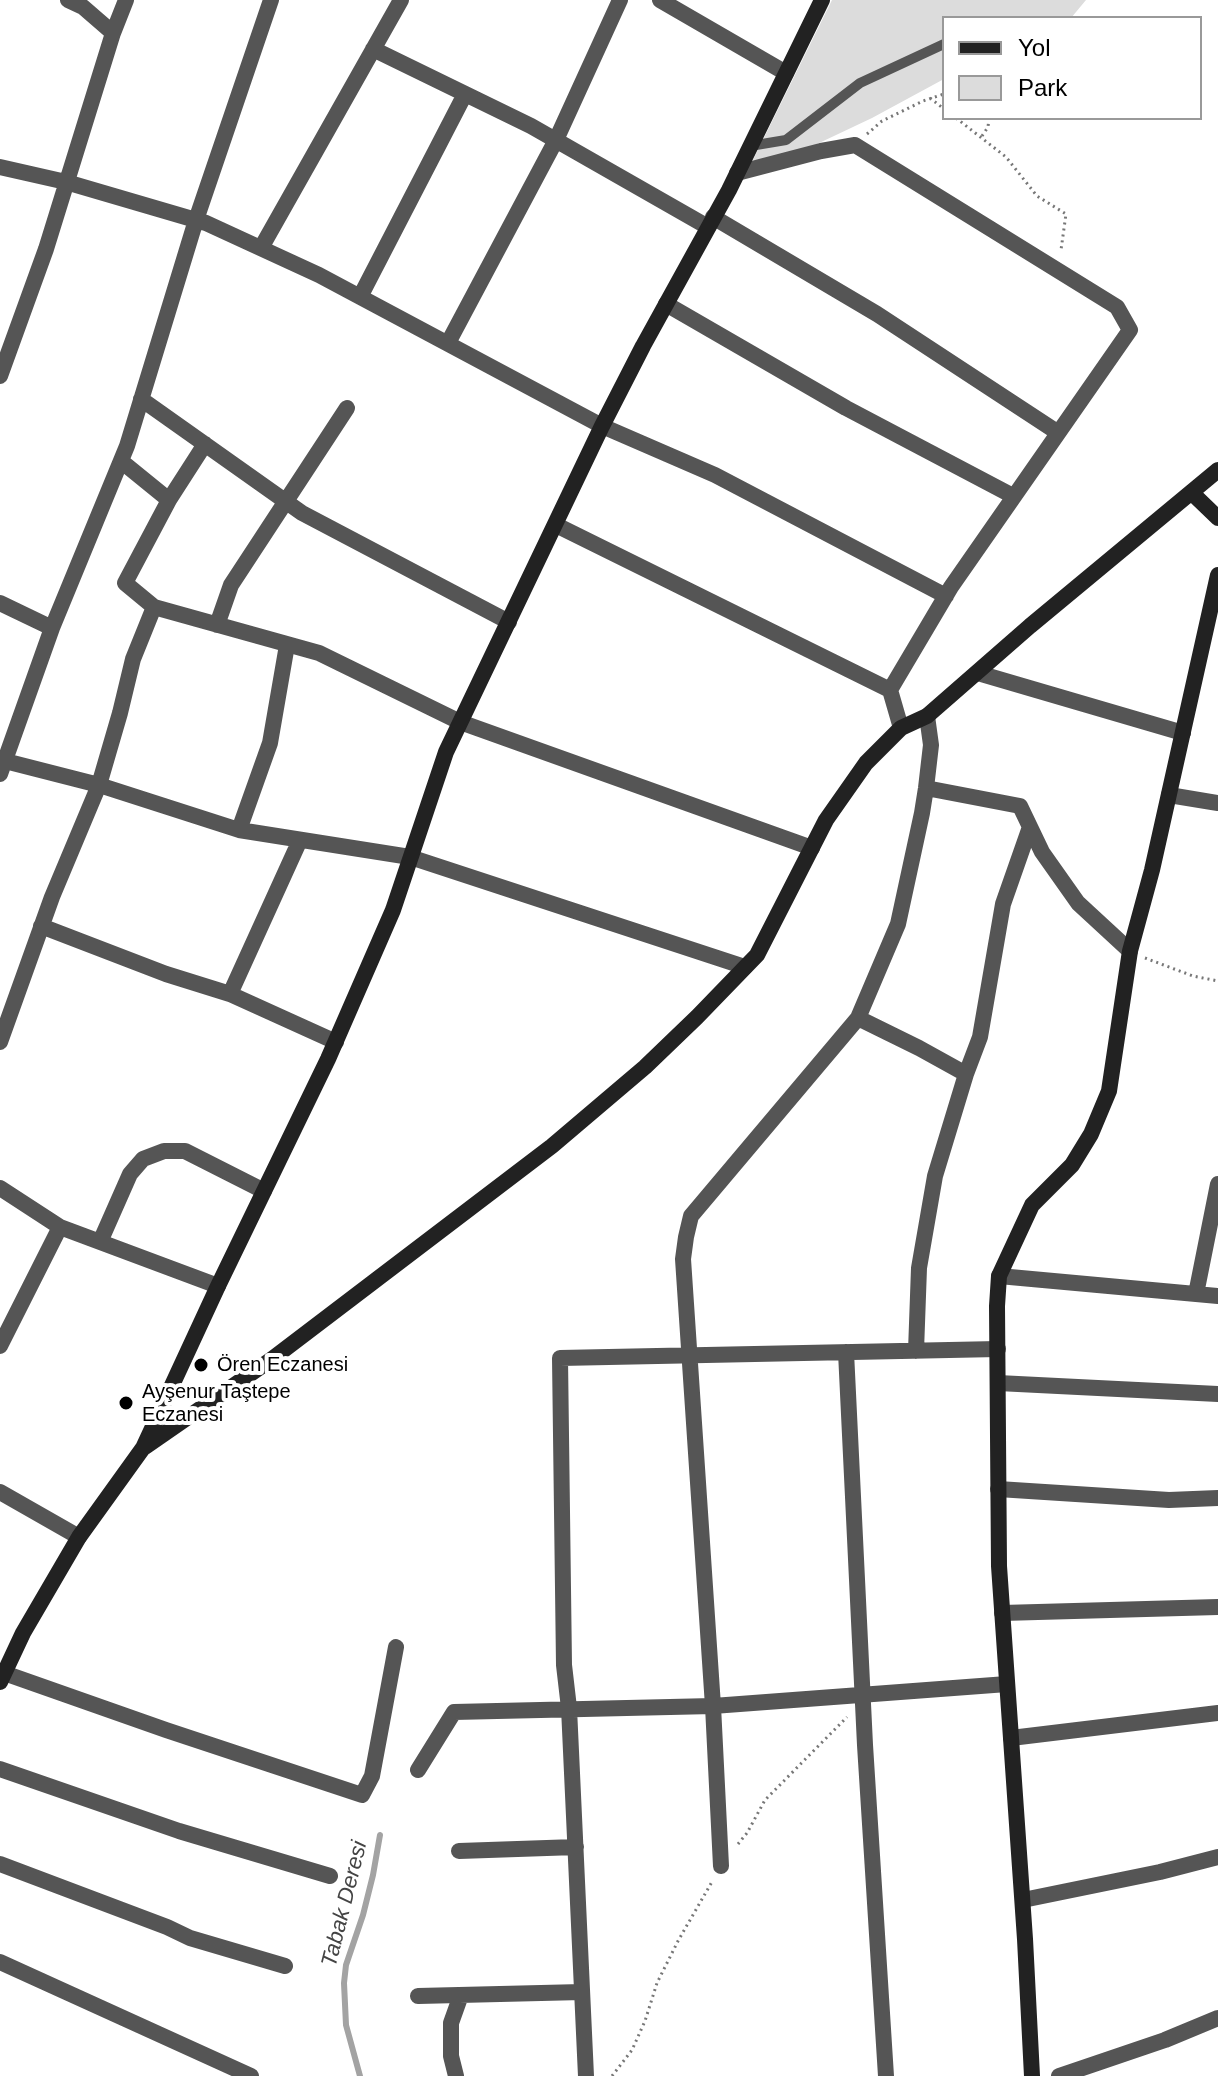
<!DOCTYPE html>
<html>
<head>
<meta charset="utf-8">
<style>
  body { margin:0 }
  #map { position:relative; width:1218px; height:2076px; overflow:hidden; background:#fff; font-family:Arial,sans-serif }
  canvas { display:block }
  .legend { position:absolute; left:942px; top:16px; width:260px; height:104px; box-sizing:border-box; background:#fff; border:2px solid #999; margin:0; padding:10px 14px; list-style:none; font-size:24px; color:#000 }
  .legend li { display:flex; align-items:center; gap:16px; height:40px }
  .legend b { width:40px; border:2px solid #999 }
</style>
</head>
<body>
<div id="map">
<canvas width="1218" height="2076"></canvas>
<ul class="legend">
<li><b style="height:10px;background:#222"></b>Yol</li>
<li><b style="height:22px;background:#dcdcdc"></b>Park</li>
</ul>
</div>
<script>
const ctx = document.querySelector('canvas').getContext('2d');
ctx.lineJoin = 'round';
function fill(path, color) {
  ctx.fillStyle = color;
  ctx.fill(path, 'evenodd');
}
function toPath(rows) {
  const path = new Path2D();
  for (const r of rows) {
    path.moveTo(r[0], r[1]);
    for (let i = 2; i < r.length; i += 2) path.lineTo(r[i], r[i + 1]);
  }
  return path;
}
function trace(path, color, width, dash) {
  ctx.strokeStyle = color;
  ctx.lineWidth = width;
  ctx.lineCap = dash ? 'butt' : 'round';
  ctx.setLineDash(dash || []);
  ctx.stroke(path);
}
function write(font, color, halo, rows, align = 'center') {
  ctx.font = font + ' Arial,sans-serif';
  ctx.lineWidth = 8;
  ctx.setLineDash([]);
  ctx.textBaseline = 'middle';
  ctx.strokeStyle = halo;
  ctx.fillStyle = color;
  for (const [text, x, y, turn = 0] of rows) {
    ctx.save();
    ctx.translate(x, y);
    ctx.rotate((+turn || 0) * Math.PI / 180);
    ctx.textAlign = isNaN(turn) ? turn : align;
    if (halo) ctx.strokeText(text, 0, 0);
    ctx.fillText(text, 0, 0);
    ctx.restore();
  }
}
const green = toPath([
  [832,0,1086,0,1071,18,944,18,944,79,872,118,798,153,774,159,753,160]
]);
const stream = toPath([
  [360,2076,346,2025,344,1983,346,1965,363,1915,373,1875,380,1835]
]);
const path = toPath([
  [930,98,944,109],
  [956,118,1006,157,1037,196,1066,214,1061,250],
  [867,134,882,121,923,101,944,94],
  [982,136,988,127,989,118],
  [1145,958,1193,976,1218,981],
  [738,1844,747,1833,765,1800,847,1717],
  [612,2076,632,2050,645,2021,657,1983,678,1941,713,1880]
]);
const lane = toPath([
  [750,146,786,140,860,83,944,44]
]);
const street = toPath([
  [68,0,83,7,113,33],
  [660,0,786,73],
  [373,49,531,126,708,227],
  [0,167,66,182,206,223,319,275,602,426,715,475,946,596],
  [737,173,821,151,855,145,1117,307,1130,330,951,587,890,690],
  [713,217,877,314,1057,432],
  [261,248,401,0],
  [360,297,465,94],
  [666,304,846,408,1013,496],
  [448,343,556,140,620,0],
  [0,376,46,249,113,33,126,0],
  [141,399,302,513,509,622],
  [205,444,169,500,125,583,154,607,319,653,460,722,812,848],
  [121,461,169,500],
  [556,525,890,690,901,728],
  [0,603,52,628],
  [217,625,231,585,347,408],
  [978,673,1183,733],
  [5,761,99,785,239,830,410,857,745,967],
  [0,774,52,628,127,446,196,220,271,0],
  [926,788,1020,806,1042,852,1078,903,1130,951],
  [1169,795,1218,803],
  [239,830,270,743,287,645],
  [41,926,166,974,230,994,336,1042],
  [230,994,300,840],
  [858,1018,919,1048,966,1074],
  [0,1042,52,897,99,785,120,713,133,659,154,607],
  [0,1188,60,1227,218,1286],
  [100,1242,130,1174,143,1159,164,1151,185,1151,264,1191],
  [999,1276,1218,1296],
  [1196,1294,1218,1184],
  [0,1346,60,1227],
  [916,1351,919,1268,935,1176,966,1074,980,1037,1003,904,1030,827],
  [846,1352,865,1745,886,2076],
  [998,1383,1218,1394],
  [998,1489,1169,1500,1218,1498],
  [0,1492,79,1537],
  [1002,1613,1218,1607],
  [4,1673,166,1730,362,1795,372,1776,396,1647],
  [1011,1738,1218,1713],
  [0,1769,179,1831,330,1876],
  [418,1770,454,1712,713,1706,1007,1684],
  [459,1851,576,1847],
  [0,1864,167,1927,190,1938,285,1966],
  [721,1866,713,1706,683,1259,686,1237,691,1216,858,1018,898,924,922,813,926,788,931,745,927,716],
  [1023,1900,1160,1872,1218,1857],
  [0,1962,251,2076],
  [418,1996,582,1992],
  [456,2076,451,2056,451,2023,461,1995],
  [586,2076,569,1708,564,1665,560,1358,998,1349],
  [1059,2076,1165,2040,1218,2018]
]);
const secondary = toPath([
  [1192,493,1218,518],
  [145,1447,272,1359,552,1146,645,1067,697,1017,757,955,826,820,866,763,901,728,927,716,1030,626,1218,470],
  [0,1682,23,1633,79,1537,143,1448,218,1286,328,1059,393,910,446,752,602,426,643,346,729,190,822,0],
  [1032,2076,1025,1939,999,1566,997,1306,999,1276,1032,1205,1072,1165,1091,1134,1109,1091,1130,951,1152,870,1218,575]
]);
const markers = [
  [201,1365,8,"#000"],
  [126,1403,8,"#000"]
];
const poiNames = [
  ["Ören Eczanesi",217,1365],
  ["Ayşenur Taştepe",142,1392],
  ["Eczanesi",142,1415]
];
const waterNames = [
  ["Tabak Deresi",345,1904,-76]
];
fill(green, '#dcdcdc');
trace(stream, '#a3a3a3', 6);
trace(path, '#777', 3, [2, 4]);
trace(lane, '#555', 10);
trace(street, '#555', 16);
trace(secondary, '#222', 16);
for (const [x, y, r, color] of markers) {
  const dot = new Path2D();
  dot.arc(x, y, r, 0, 2 * Math.PI);
  ctx.fillStyle = color;
  ctx.fill(dot);
  trace(dot, '#fff', 3);
}
write('20px', '#000', '#fff', poiNames, 'left');
write('italic 22px', '#444', '#fff', waterNames);
</script>
</body>
</html>
